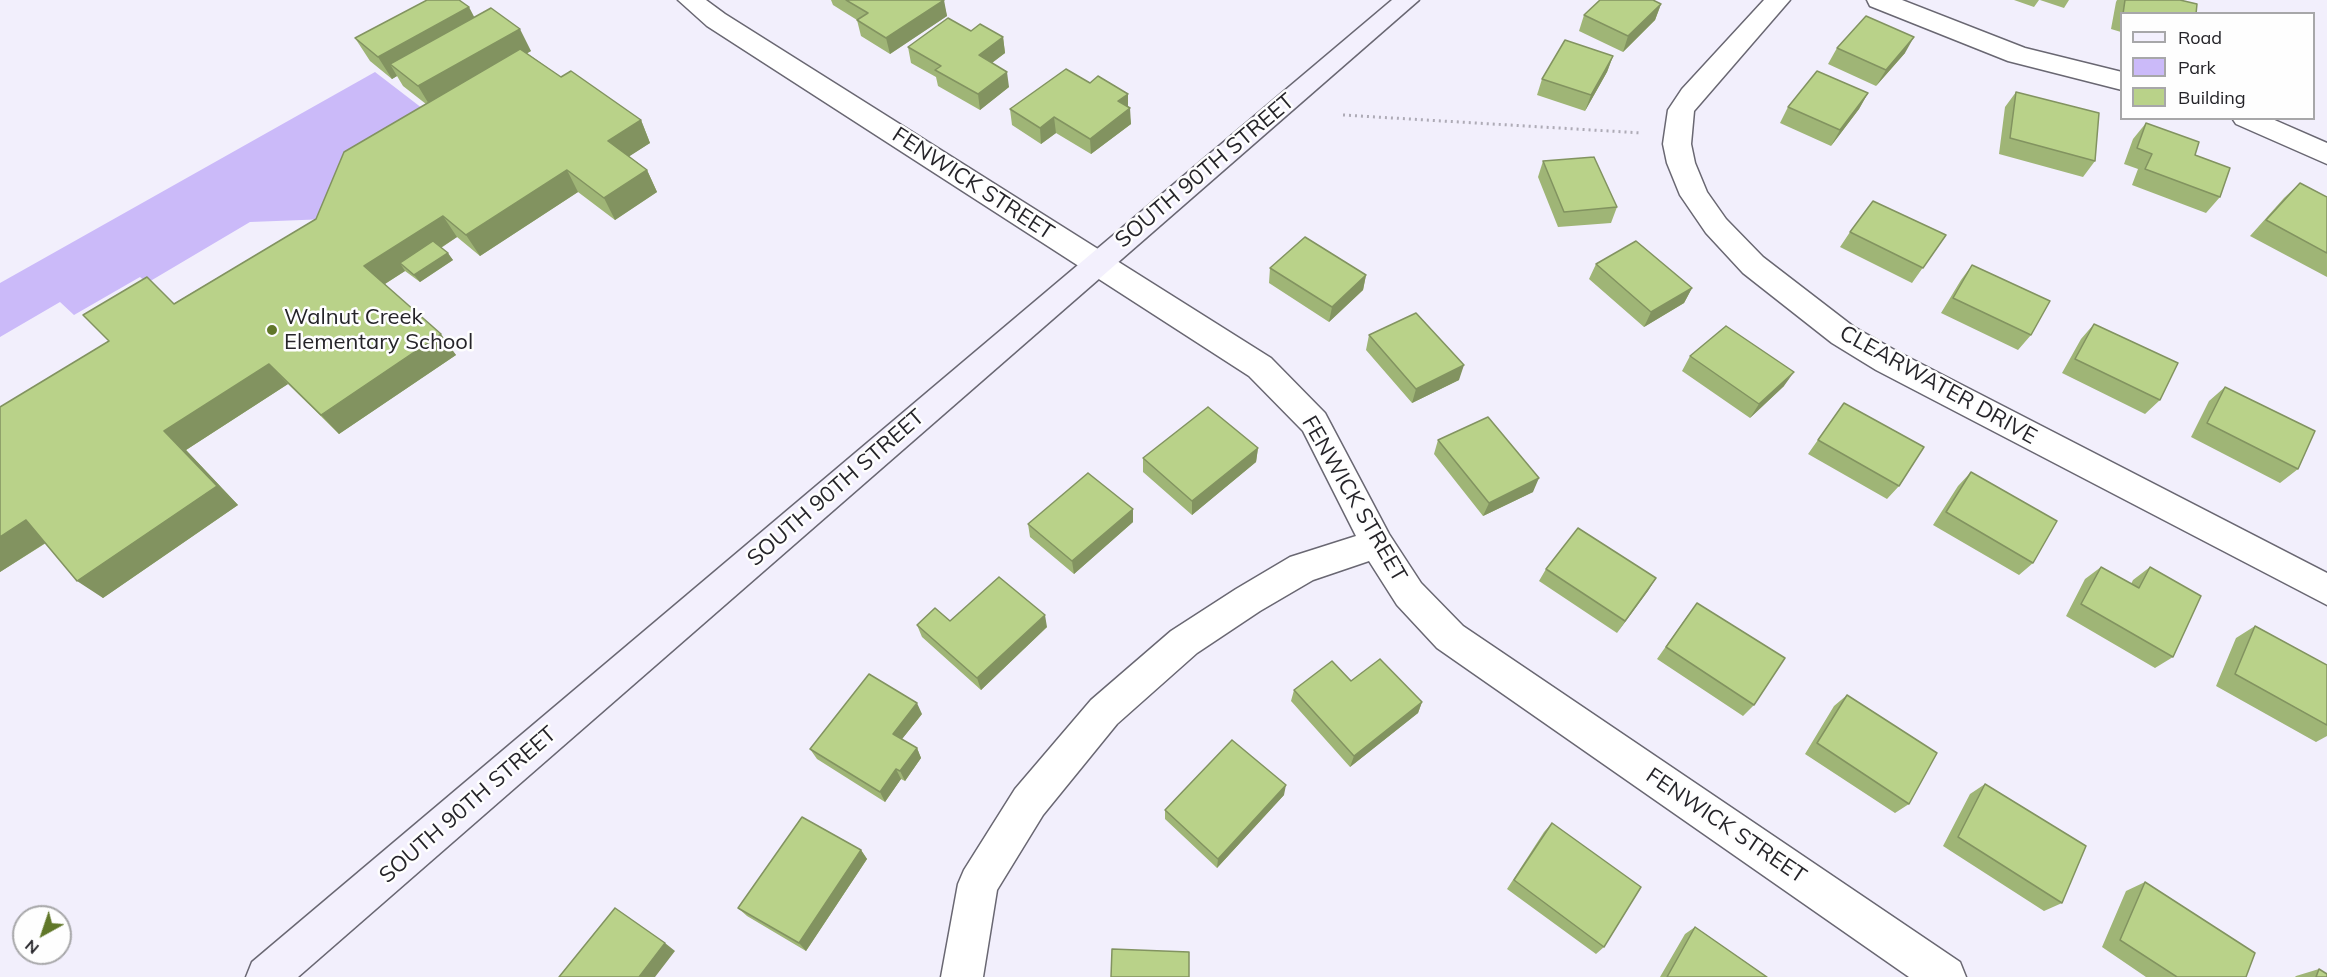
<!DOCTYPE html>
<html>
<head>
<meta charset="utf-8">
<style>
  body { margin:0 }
  #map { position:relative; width:2327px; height:977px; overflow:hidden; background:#f2effc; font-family:Mulish,sans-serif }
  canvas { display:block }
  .legend { position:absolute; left:2120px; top:12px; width:195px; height:108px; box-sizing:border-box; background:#fefefe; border:2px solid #a7a7a9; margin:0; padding:8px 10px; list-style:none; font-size:18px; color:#252429 }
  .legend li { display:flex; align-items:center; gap:12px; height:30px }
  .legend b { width:30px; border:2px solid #a7a7a9 }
  .north { position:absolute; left:12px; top:905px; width:60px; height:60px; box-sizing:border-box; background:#fefefe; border:2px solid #a7a7a9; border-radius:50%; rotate:220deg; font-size:16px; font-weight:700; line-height:24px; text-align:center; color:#252429 }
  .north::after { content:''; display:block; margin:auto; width:21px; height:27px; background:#607729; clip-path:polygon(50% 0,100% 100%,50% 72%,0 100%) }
</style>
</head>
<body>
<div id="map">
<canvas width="2327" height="977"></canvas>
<ul class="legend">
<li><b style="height:8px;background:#f3f0fd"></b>Road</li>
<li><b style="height:16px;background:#cbbaf9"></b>Park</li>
<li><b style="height:16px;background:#b9d289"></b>Building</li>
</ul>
<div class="north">N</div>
</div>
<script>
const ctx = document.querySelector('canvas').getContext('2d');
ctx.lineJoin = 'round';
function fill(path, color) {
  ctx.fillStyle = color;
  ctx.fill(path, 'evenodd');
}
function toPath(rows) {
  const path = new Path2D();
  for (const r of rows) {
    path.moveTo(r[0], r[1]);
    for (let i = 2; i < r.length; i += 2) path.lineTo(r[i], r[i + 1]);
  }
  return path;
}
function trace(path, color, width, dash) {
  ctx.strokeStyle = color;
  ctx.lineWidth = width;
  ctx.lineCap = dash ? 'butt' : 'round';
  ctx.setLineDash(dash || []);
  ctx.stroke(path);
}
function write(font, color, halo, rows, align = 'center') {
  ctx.font = font + ' Mulish,sans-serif';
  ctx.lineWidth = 5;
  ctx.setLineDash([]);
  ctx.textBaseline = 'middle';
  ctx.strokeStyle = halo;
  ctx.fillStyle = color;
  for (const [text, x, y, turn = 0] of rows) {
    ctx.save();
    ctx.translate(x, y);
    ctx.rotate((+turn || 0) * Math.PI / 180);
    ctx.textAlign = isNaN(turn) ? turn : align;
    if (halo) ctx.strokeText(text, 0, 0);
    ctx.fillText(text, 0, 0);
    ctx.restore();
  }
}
const green = toPath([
  [375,72,431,115,328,219,250,222,147,283,140,277,74,315,60,302,0,337,0,283]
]);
const path = toPath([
  [1343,115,1642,133]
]);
const street = toPath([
  [678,0,706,0,725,14,1271,358,1325,413,1389,534,1421,583,1463,626,1960,962,1966,977,1909,977,1437,648,1397,605,1369,561,1313,580,1260,611,1197,653,1117,724,1043,815,997,890,983,977,941,977,958,884,964,870,1015,789,1091,700,1171,631,1236,589,1290,557,1356,536,1303,431,1249,376,707,26,678,0],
  [1764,0,1790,0,1694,111,1691,144,1695,163,1707,192,1726,219,1763,257,1854,327,1898,352,2327,573,2327,605,1876,370,1832,343,1743,273,1706,233,1680,195,1667,163,1663,144,1668,110,1682,89,1764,0],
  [1867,0,1902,0,2025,48,2122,72,2122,90,2008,61,1870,6,1867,0],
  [2232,118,2270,118,2327,143,2327,164,2236,124,2232,118]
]);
const secondary = toPath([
  [1392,0,1419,0,298,977,246,977,252,962,1392,0]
]);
const wall = toPath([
  [831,0,943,0,947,16,890,54,861,36,857,20,833,5],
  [2014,0,2039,0,2034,7],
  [2040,0,2069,0,2064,8],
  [2117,0,2180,0,2196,14,2121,14,2121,32,2111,29,2116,2],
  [1661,4,1655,20,1623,52,1579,31,1584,15],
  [474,17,531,51,527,53,561,77,641,120,650,143,629,156,647,170,657,192,615,220,578,192,480,256,457,237,441,248,453,260,420,282,405,271,385,284,456,355,339,434,288,384,186,450,238,505,103,598,46,543,0,572,0,407,316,219,426,104,403,86,397,76,392,79,370,61,355,38],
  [971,31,1003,37,1005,53,992,63,1009,87,980,110,938,86,936,77,911,63,908,47],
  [1837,48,1905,53,1876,86,1828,64],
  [1613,56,1607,72,1585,111,1537,95,1542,79],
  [1090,83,1128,94,1128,106,1131,124,1091,154,1056,133,1041,144,1012,125,1010,109],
  [2016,92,2095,161,2083,177,1999,154,2005,107],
  [1868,93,1859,109,1831,146,1780,123,1788,107],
  [2146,123,2195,155,2220,197,2206,213,2132,185,2138,169,2124,164,2133,139],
  [1543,161,1617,207,1611,223,1558,227,1538,177],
  [2300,183,2327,197,2327,277,2250,236,2284,198],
  [1850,232,1946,235,1912,283,1840,247],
  [1596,264,1692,288,1684,303,1644,327,1589,279],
  [1972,265,2031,335,2018,350,1941,313,1961,280],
  [1270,268,1366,275,1363,290,1329,322,1269,283],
  [2094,324,2160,400,2145,414,2062,373,2081,339],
  [1369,335,1459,380,1412,403,1366,350],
  [1690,356,1784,386,1750,418,1682,371],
  [2225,387,2298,469,2280,483,2191,437,2209,401],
  [1844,403,1899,486,1887,499,1808,454],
  [1438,440,1533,492,1483,516,1434,454],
  [1258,448,1256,462,1192,515,1143,472,1143,458],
  [1971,472,2033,563,2019,575,1933,525,1958,486],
  [1133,509,1133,522,1074,574,1030,537,1028,524],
  [2101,567,2131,584,2133,580,2150,567,2173,657,2155,668,2066,616,2085,579],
  [1546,569,1656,578,1617,633,1539,581],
  [1688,615,1754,705,1743,716,1657,659],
  [950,621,1047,627,981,690,922,637,917,625],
  [2255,626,2327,665,2327,736,2316,742,2216,686,2236,638],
  [1351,681,1422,702,1418,713,1350,767,1291,701,1294,690],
  [1847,695,1909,804,1895,813,1805,754,1834,706],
  [922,714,902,739,917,748,921,758,905,781,901,779,885,802,817,759,810,749],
  [1985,784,2062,903,2044,911,1943,846,1970,794],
  [1284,795,1217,868,1165,819,1165,810],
  [1552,823,1604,947,1596,954,1507,889,1544,832],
  [861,850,867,859,806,951,747,916,738,908],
  [2145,882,2246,977,2146,977,2102,947,2126,891],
  [1695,927,1767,977,1660,977,1685,934],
  [2319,969,2327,977,2295,977,2296,976]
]);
const shadedWall = toPath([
  [944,0,947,16,890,54,886,38],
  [1661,4,1655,20,1623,52,1628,36],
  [469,7,481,30,390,64,397,76,392,79,378,57],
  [520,29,531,51,432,109,418,86],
  [1003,37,1005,53,981,71,979,55],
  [1914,37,1905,53,1876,86,1886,70],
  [1613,56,1607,72,1585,111,1591,95],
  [1007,72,1009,87,980,110,978,94],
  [1868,93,1859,109,1831,146,1840,130],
  [1128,94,1128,110,1130,108,1131,124,1091,154,1090,139,1118,101],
  [1054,117,1056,133,1041,144,1040,128],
  [641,120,650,143,619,163,608,141],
  [567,170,578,192,480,256,466,235],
  [647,170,657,192,615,220,604,198],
  [443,216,457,237,408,269,400,263,405,271,380,287,364,266],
  [448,253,453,260,420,282,414,275],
  [1366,275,1363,290,1329,322,1332,307],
  [1692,288,1684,303,1644,327,1651,312],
  [441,334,456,355,339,434,321,415],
  [269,364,288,384,186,450,238,505,103,598,77,581,164,431],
  [1464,365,1459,380,1412,403,1416,389],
  [1794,372,1784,386,1750,418,1759,404],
  [1258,448,1256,462,1192,515,1192,501],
  [1539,478,1533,492,1483,516,1489,503],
  [1133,509,1133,522,1074,574,1072,561],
  [26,520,53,538,0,572,0,537],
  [1656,578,1648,591,1617,633,1625,621],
  [1045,615,1047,627,981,690,977,678],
  [1422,702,1418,713,1350,767,1354,756],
  [917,703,922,714,898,744,893,734],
  [917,748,921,758,905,781,900,771],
  [896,769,901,779,885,802,880,792],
  [1286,785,1284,795,1217,868,1218,859],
  [861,850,867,859,806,951,799,943],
  [665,943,675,951,655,977,639,977]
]);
const building = toPath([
  [427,0,459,0,469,7,378,57,355,38,427,0],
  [846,0,944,0,886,38,857,20,868,13,846,0],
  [1600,0,1653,0,1661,4,1628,36,1584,15,1600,0],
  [2125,0,2180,0,2197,4,2196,14,2123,14,2125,0],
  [491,8,520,29,418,86,390,64,491,8],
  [1866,16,1914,37,1886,70,1837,48,1866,16],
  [948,18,971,31,980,24,1003,37,979,55,1007,72,978,94,935,70,941,66,908,47,948,18],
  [1565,40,1613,56,1591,95,1542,79,1565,40],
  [520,49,561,77,571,71,641,120,608,141,647,170,604,198,567,170,466,235,443,216,364,266,441,334,321,415,269,364,164,431,217,486,77,581,26,520,0,537,0,407,109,341,83,315,147,277,174,304,316,219,344,152,520,49],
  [1066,69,1090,83,1098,76,1128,94,1118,101,1130,108,1090,139,1054,117,1040,128,1010,109,1066,69],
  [1817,71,1868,93,1840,130,1788,107,1817,71],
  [2016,92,2099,113,2095,161,2010,138,2016,92],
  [2146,123,2199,142,2195,155,2230,168,2220,197,2145,169,2152,154,2137,148,2146,123],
  [1594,157,1617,207,1564,212,1543,161,1594,157],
  [2300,183,2327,197,2327,253,2266,220,2300,183],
  [1873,201,1946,235,1923,268,1850,232,1873,201],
  [1305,237,1366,275,1332,307,1270,268,1305,237],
  [433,241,448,253,414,275,400,263,433,241],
  [1636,241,1692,288,1651,312,1596,264,1636,241],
  [1972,265,2050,301,2031,335,1953,298,1972,265],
  [1416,313,1464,365,1416,389,1369,335,1416,313],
  [2094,324,2178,363,2160,400,2075,359,2094,324],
  [1726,326,1794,372,1759,404,1690,356,1726,326],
  [2225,387,2315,431,2298,469,2207,423,2225,387],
  [1844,403,1924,447,1899,486,1818,440,1844,403],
  [1208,407,1258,448,1192,501,1143,458,1208,407],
  [1488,417,1539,478,1489,503,1438,440,1488,417],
  [1971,472,2057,521,2033,563,1946,512,1971,472],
  [1088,473,1133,509,1072,561,1028,524,1088,473],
  [1578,528,1656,578,1625,621,1546,569,1578,528],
  [2101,567,2139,588,2150,567,2201,596,2173,657,2081,604,2101,567],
  [999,577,1045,615,977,678,917,625,935,608,950,621,999,577],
  [1697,603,1785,658,1754,705,1666,647,1697,603],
  [2255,626,2327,665,2327,725,2235,674,2255,626],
  [1380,659,1422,702,1354,756,1294,690,1332,661,1351,681,1380,659],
  [869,674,917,703,893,734,917,748,900,771,896,769,880,792,810,749,869,674],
  [1847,695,1937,753,1909,804,1817,743,1847,695],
  [1232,740,1286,785,1218,859,1165,810,1232,740],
  [1985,784,2086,846,2062,903,1958,837,1985,784],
  [802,817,861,850,799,943,738,908,802,817],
  [1552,823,1641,887,1604,947,1514,880,1552,823],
  [2145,882,2255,953,2246,977,2177,977,2120,940,2145,882],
  [615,908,665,943,639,977,559,977,615,908],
  [1695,927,1767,977,1667,977,1695,927],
  [1112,949,1189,952,1189,977,1111,977,1112,949],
  [2319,969,2327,974,2327,977,2316,977,2319,969]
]);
const markers = [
  [272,330,6,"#607729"]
];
const streetNames = [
  ["SOUTH 90TH STREET",1205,171,-40],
  ["FENWICK STREET",973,184,33],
  ["CLEARWATER DRIVE",1938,385,29],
  ["SOUTH 90TH STREET",836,488,-41],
  ["FENWICK STREET",1354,499,60],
  ["SOUTH 90TH STREET",468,805,-41],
  ["FENWICK STREET",1726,826,34]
];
const poiNames = [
  ["Walnut Creek",284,317],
  ["Elementary School",284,342]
];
fill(green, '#cbbaf9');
trace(street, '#696772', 3);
trace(secondary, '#696772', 3);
trace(path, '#aeabb6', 3, [2, 4]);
fill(street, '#fff');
fill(secondary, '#f3f0fd');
fill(wall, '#9fb576');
fill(shadedWall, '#829360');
fill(building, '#b9d289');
trace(building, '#829360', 1.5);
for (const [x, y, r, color] of markers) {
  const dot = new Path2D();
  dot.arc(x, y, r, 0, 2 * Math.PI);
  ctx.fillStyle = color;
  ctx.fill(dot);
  trace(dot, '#fefefe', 2);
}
write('22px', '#252429', '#fefefe', streetNames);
write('22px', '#252429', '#fefefe', poiNames, 'left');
</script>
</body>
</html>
